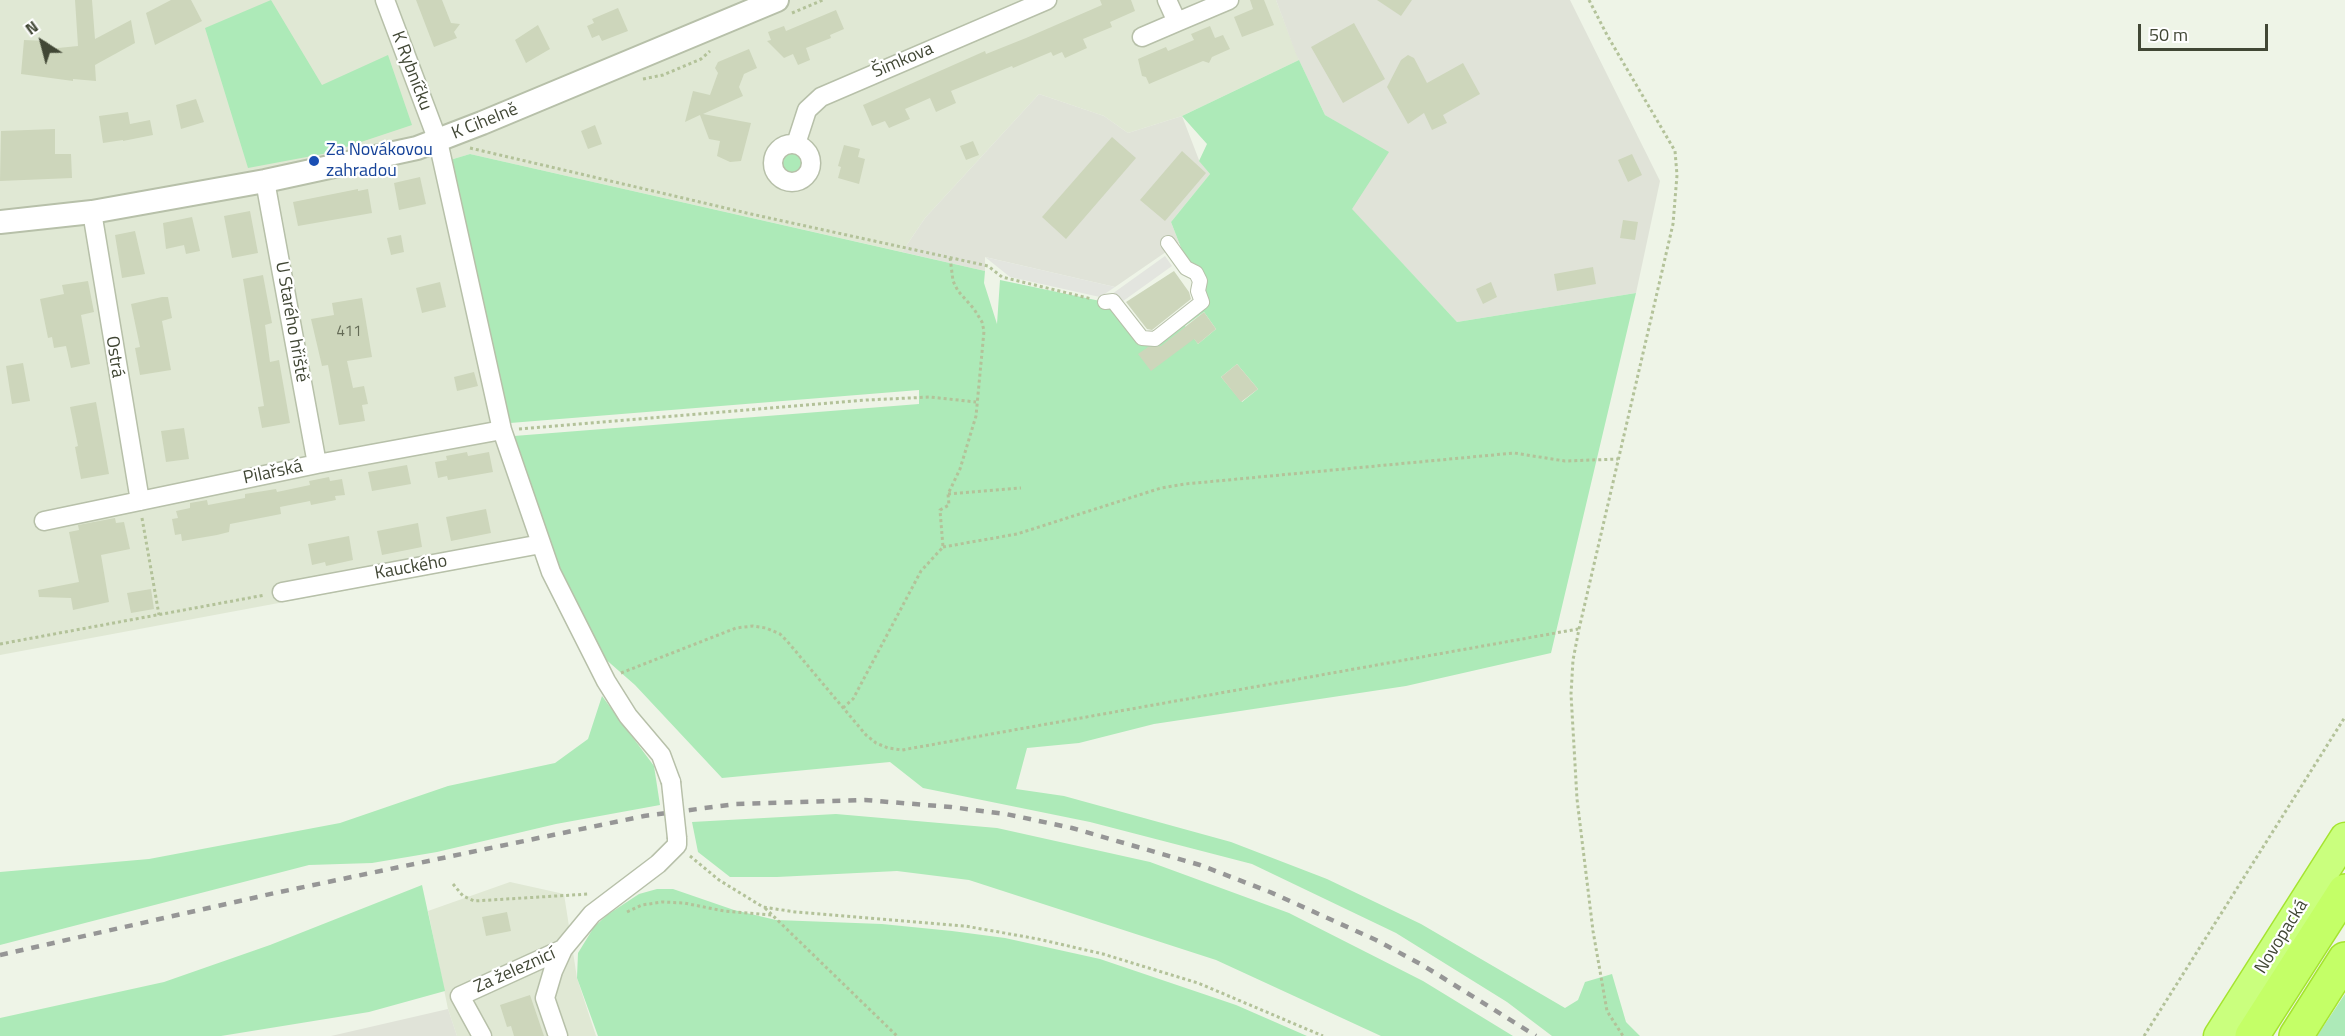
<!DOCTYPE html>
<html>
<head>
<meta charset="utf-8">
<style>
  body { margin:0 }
  #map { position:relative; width:2345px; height:1036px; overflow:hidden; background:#eef4e7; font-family:"Titillium Web",sans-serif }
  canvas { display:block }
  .north { position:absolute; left:12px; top:12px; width:60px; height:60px; -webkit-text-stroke:4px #fff; paint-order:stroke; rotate:324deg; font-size:16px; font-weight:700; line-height:24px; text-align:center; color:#414735 }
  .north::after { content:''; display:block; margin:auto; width:21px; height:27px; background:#414735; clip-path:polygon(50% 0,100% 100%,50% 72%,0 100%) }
  .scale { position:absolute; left:2138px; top:24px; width:130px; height:27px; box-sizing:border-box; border:3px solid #414735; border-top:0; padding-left:8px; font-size:18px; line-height:21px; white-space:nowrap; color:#414735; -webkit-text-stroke:4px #fff; paint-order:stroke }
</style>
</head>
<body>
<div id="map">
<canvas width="2345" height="1036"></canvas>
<div class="north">N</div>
<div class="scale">50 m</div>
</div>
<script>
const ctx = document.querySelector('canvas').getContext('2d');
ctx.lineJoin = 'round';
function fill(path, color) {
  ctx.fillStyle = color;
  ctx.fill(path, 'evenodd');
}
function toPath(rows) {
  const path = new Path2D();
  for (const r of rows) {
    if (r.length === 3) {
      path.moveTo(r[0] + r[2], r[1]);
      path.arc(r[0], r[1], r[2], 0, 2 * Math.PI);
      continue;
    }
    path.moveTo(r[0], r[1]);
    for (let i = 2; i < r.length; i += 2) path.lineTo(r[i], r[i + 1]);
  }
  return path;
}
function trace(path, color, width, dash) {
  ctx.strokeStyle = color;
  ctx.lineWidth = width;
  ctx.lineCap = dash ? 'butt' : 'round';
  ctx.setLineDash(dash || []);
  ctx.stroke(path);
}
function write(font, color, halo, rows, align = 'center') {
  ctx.font = font + ' "Titillium Web",sans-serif';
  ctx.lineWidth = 4.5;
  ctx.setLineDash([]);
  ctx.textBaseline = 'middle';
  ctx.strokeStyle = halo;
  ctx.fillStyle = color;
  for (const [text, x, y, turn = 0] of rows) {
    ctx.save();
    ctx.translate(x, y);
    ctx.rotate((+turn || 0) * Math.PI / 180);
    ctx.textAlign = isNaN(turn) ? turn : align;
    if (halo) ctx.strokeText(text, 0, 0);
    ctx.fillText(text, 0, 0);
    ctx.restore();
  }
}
const residential = toPath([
  [0,0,1276,0,1299,60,1182,116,1128,133,1104,116,1039,94,925,218,902,252,470,154,450,160,510,423,551,549,536,555,0,655],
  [510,882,564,894,577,978,596,1036,457,1036,448,1009,428,911]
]);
const industrial = toPath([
  [1276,0,1570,0,1660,181,1636,293,1457,322,1351,209,1363,138,1325,115,1296,54],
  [1039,94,1104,116,1128,133,1182,116,1199,160,1210,174,1171,222,1179,243,1115,287,985,257,985,271,902,252,925,218],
  [448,1009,457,1036,331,1036]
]);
const green = toPath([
  [271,0,322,85,388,55,412,125,328,153,248,168,205,28],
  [1299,60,1325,115,1389,152,1352,209,1457,322,1636,293,1551,653,1406,686,1154,724,1079,743,1027,748,1016,789,1064,796,1231,842,1327,879,1421,924,1565,1008,1578,1000,1585,982,1612,974,1626,1022,1640,1036,1552,1036,1507,1002,1396,933,1252,864,1090,822,923,788,890,762,722,778,635,685,603,657,551,549,514,436,919,404,919,390,510,423,450,160,470,154,985,271,984,283,997,324,1000,280,1105,302,1155,339,1202,302,1171,222,1210,174,1199,161,1207,144,1182,116],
  [1204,312,1216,329,1198,344,1185,326],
  [1237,364,1258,389,1242,402,1221,377],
  [792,163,11],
  [602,696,654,766,660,805,556,824,437,852,372,863,309,865,0,945,0,872,149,859,340,823,448,786,555,763,588,739],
  [836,814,997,828,1150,862,1289,913,1423,981,1513,1036,1381,1036,1216,960,969,880,897,871,777,877,730,877,698,852,692,822],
  [422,885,445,991,369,1012,221,1036,0,1036,0,1018,164,982,270,945],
  [657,889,673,889,734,910,776,920,882,924,952,931,1005,938,1100,959,1236,1005,1307,1036,598,1036,577,978,578,953,594,927,607,915,639,894],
  [2345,994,2345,1036,2317,1036]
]);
const parking = toPath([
  [1165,256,1172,266,1112,309,1105,299],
  [985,257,1115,287,1100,297,1010,277]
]);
const building = toPath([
  [75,0,92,0,95,39,131,20,135,43,95,65,96,81,73,79,73,81,21,74,24,40,47,41,48,49,78,46],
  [171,0,191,0,202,21,155,45,146,13],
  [416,0,442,0,451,23,460,24,454,32,457,38,434,47],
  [1100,0,1131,0,1135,11,1110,22,1112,27,1083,39,1087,48,1065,58,1062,52,1053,56,1051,52,1013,68,1012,66,951,91,956,103,936,112,930,98,905,109,910,119,889,128,885,121,872,126,863,105,985,51,986,54,1026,38,1102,5],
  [1250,0,1264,0,1274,25,1242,37,1234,17,1253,9],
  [1377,0,1412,0,1401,16],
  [618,8,628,31,602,41,599,35,592,38,587,26,594,23,592,19],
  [836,10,844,29,830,35,831,38,806,48,810,60,798,65,793,54,784,58,767,41,771,40,768,32,784,26,786,31],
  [1354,23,1385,79,1343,103,1311,47],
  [538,25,550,49,526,63,515,40],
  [1210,26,1215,38,1223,35,1230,49,1212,57,1209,63,1203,61,1149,84,1146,77,1142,76,1138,59,1166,47,1168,51,1194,40,1191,34],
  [749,49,757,68,744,74,739,87,743,96,703,114,751,123,741,161,730,162,717,156,720,141,709,139,700,115,685,122,693,91,710,95,718,73,715,68,718,62],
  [1408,55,1414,58,1427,83,1463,63,1480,94,1443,115,1447,123,1432,130,1424,113,1408,124,1387,87,1401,60],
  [196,99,204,122,181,129,176,105],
  [128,112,130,124,150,120,153,135,123,141,123,140,103,143,99,116],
  [595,125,602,144,588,149,581,131],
  [55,129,55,154,71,154,72,178,0,181,1,131],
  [1112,137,1136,158,1066,239,1042,217],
  [973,141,979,155,966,160,960,146],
  [844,145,860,149,858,157,865,159,859,184,838,178,841,167,838,166],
  [1182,151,1206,173,1165,221,1140,200],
  [1632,154,1642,175,1628,182,1618,160],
  [420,177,426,204,399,210,394,183],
  [358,189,358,191,368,189,372,213,298,226,293,202],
  [250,211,258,253,232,258,224,216],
  [192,217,200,251,186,254,184,245,166,249,163,223],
  [1623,220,1638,222,1635,240,1620,238],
  [135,231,145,274,122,278,115,235],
  [401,235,404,252,391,255,387,238],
  [1593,267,1596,284,1557,291,1554,274],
  [1174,271,1189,292,1191,299,1152,330,1147,329,1126,302],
  [263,275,272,323,265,325,270,362,279,360,290,423,262,428,258,407,264,406,243,279],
  [88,281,94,312,81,315,90,364,71,368,66,346,54,348,52,337,48,338,40,299,64,294,62,285],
  [440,282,446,307,422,313,416,288],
  [1491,282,1497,297,1483,304,1476,289],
  [162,297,168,297,172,318,162,321,171,370,140,375,135,348,140,347,131,304],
  [362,298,372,357,347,361,353,388,364,386,368,404,362,405,365,421,339,425,328,365,322,366,311,319,334,315,332,303],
  [1204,312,1216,329,1198,344,1194,339,1151,371,1138,354,1148,347,1161,346],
  [23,363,30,401,12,404,6,366],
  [1237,364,1258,389,1241,402,1221,377],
  [474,372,478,386,457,391,454,377],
  [96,402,109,474,81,479,75,447,78,446,70,407],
  [184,428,189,459,166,462,161,431],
  [467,452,468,456,489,452,493,472,448,480,447,476,438,478,435,462,447,460,446,456],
  [407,465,411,484,372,491,368,472],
  [329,477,330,481,342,479,345,495,335,496,336,500,311,505,310,501,280,507,281,514,230,524,229,532,217,535,182,541,181,534,175,535,172,519,178,518,176,511,190,508,190,503,207,500,208,505,245,498,245,494,276,489,277,492,310,485,309,481],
  [486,509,491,533,451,541,446,517],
  [115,518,116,523,124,522,130,549,101,555,109,602,73,610,71,598,39,597,38,590,79,582,69,532,79,530,78,525],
  [418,523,422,547,382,555,377,531],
  [349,536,353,560,326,566,325,562,312,565,308,544],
  [151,589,154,609,131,613,127,593],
  [507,912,511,931,486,936,482,917],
  [530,995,544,1036,514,1036,511,1026,507,1027,500,1005]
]);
const path = toPath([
  [1589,0,1607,35,1675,151,1677,175,1673,224,1579,629,1573,660,1571,694,1577,799,1593,931,1607,1011,1623,1036],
  [792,13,823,0],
  [643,79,663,75,701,59,710,51],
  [470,148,751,214,970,262,988,266,1002,277,1092,299],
  [519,429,867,400,930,397,976,402],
  [948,494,1021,488],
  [142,518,159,615],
  [943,547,1017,534,1161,488,1185,484,1514,453,1565,461,1618,459],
  [0,644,265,595],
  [621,673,736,628,753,626,766,628,780,634,787,641,866,735,876,743,888,748,902,750,1578,629],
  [843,708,853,699,921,571,943,547,940,510,949,505,948,494,960,469,976,416,984,331,982,322,974,309,958,291,953,281,950,257],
  [690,856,719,880,763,907,795,912,965,926,1038,939,1103,954,1198,983,1323,1036],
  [453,884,463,896,474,901,589,894],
  [765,908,897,1036],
  [627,912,642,905,662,902,684,903,724,911,772,915],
  [2144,1036,2345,717]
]);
const pedestrian = toPath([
  [1105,302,1113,301,1142,338,1155,339,1202,302,1198,291,1200,281,1196,273,1186,268,1168,243]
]);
const minor = toPath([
  [385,0,438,141,502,430,551,572,606,681,628,716,661,755,671,782],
  [1167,0,1177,22,1229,0],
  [1142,37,1177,22],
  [792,163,19],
  [796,144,807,110,821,97,1047,0],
  [265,181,317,464],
  [92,212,140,501],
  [44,521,317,464,502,430],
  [282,592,541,544],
  [482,1036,460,996,563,949],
  [558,1036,545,998,553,971,563,949,592,914,658,864,677,845,677,838]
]);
const tertiary = toPath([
  [0,222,92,212,265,181,417,148,482,123,777,0]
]);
const trunk = toPath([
  [2219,1036,2345,838]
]);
const motorway = toPath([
  [2252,1036,2345,891],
  [2296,1036,2345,959]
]);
const rail = toPath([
  [0,955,275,893,644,816,736,804,865,800,951,807,1006,814,1072,828,1200,865,1270,892,1376,940,1424,966,1536,1036]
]);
const minorBridge = toPath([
  [671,782,677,838]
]);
const markers = [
  [314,161,6,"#1a4fb4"]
];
const numberNames = [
  ["411",349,332]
];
const streetNames = [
  ["Šimkova",903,61,-23],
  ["K Rybníčku",411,71,69],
  ["K Cihelně",485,122,-22],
  ["U Starého hřiště",291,322,80],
  ["Ostrá",114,357,81],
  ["Pilařská",273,473,-12],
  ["Kauckého",411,568,-10],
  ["Novopacká",2282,937,-58],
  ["Za železnicí",515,971,-24]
];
const transitNames = [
  ["Za Novákovou",326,151],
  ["zahradou",326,172]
];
fill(residential, '#e0e8d4');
fill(industrial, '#e0e3d8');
fill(green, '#adeab8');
fill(parking, '#e3e5df');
fill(building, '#cdd6bb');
trace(pedestrian, '#b7c0a9', 16);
trace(minor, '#b7c0a9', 21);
trace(tertiary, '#b7c0a9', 26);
trace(trunk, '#a5e430', 33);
trace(motorway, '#a5e430', 36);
trace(path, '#b3c299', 3, [3, 3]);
trace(pedestrian, '#fff', 14);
trace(minor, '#fff', 18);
trace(tertiary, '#fff', 22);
trace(trunk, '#caff7e', 30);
trace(motorway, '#c4ff67', 33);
trace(rail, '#969696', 4.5, [8, 8]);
trace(minorBridge, '#b7c0a9', 21, []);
trace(minorBridge, '#fff', 18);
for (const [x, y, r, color] of markers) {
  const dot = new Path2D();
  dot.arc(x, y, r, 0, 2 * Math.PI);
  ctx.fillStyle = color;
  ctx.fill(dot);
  trace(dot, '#fff', 2);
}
write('15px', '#646b56', null, numberNames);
write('18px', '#414735', '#fff', streetNames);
write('18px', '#164399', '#fff', transitNames, 'left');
</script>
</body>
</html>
